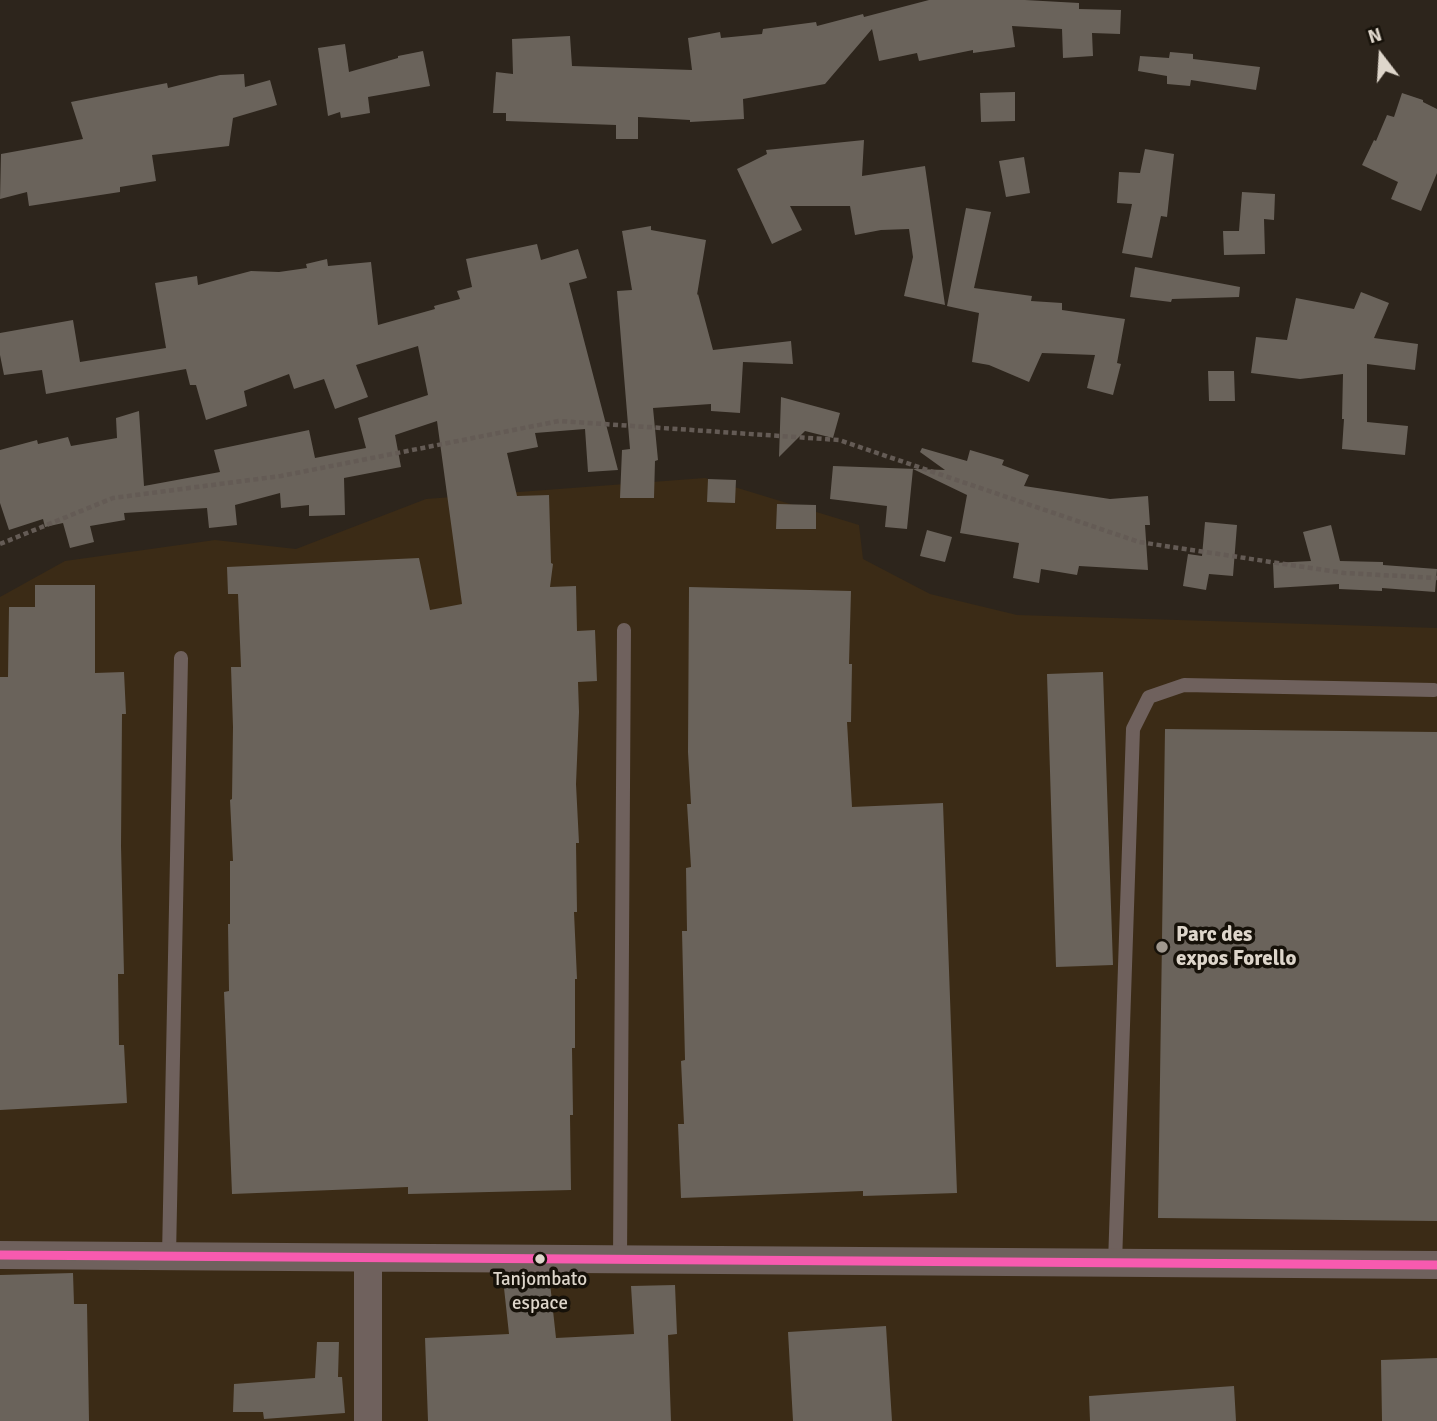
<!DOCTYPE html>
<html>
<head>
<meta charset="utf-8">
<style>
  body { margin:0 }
  #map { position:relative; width:1437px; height:1421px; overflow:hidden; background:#2d251c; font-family:Signika,sans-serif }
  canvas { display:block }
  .north { position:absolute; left:1346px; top:21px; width:70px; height:70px; -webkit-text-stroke:5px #161109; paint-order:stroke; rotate:343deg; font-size:19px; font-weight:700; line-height:28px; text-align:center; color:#ded6cb }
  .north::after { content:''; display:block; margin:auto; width:24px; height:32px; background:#ded6cb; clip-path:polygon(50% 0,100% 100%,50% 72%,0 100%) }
</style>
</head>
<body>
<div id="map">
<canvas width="1437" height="1421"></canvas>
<div class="north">N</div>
</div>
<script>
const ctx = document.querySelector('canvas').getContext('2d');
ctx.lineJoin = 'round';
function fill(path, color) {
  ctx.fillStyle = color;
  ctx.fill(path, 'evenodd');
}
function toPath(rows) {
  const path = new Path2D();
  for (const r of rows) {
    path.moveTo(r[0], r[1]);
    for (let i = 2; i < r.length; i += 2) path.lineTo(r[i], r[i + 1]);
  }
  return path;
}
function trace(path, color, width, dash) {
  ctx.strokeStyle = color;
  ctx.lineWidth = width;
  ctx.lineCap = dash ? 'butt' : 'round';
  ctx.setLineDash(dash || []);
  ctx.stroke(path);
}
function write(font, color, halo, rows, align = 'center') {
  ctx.font = font + ' Signika,sans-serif';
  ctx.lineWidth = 7;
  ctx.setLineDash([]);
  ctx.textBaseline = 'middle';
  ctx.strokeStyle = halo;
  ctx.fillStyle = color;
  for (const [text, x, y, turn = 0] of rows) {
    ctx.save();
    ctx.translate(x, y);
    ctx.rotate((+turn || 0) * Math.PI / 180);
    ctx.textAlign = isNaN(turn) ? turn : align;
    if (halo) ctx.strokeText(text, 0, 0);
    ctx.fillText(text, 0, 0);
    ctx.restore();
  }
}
const built = toPath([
  [705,478,859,525,863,559,930,594,1017,615,1437,628,1437,1421,0,1421,0,597,65,561,215,540,296,549,426,499]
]);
const building = toPath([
  [929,0,1025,0,1079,3,1079,9,1121,10,1120,34,1092,33,1093,56,1063,58,1062,29,1012,26,1015,47,973,53,973,50,919,61,917,53,879,61,872,29,825,84,743,99,744,119,690,122,690,120,638,117,638,139,616,139,616,125,506,121,506,113,493,113,496,72,513,74,512,39,570,36,572,66,692,70,688,38,720,32,721,38,762,34,763,29,816,22,817,26,863,14,864,17],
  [345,44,349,72,398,58,398,56,423,51,430,86,368,97,370,113,341,118,340,112,328,116,318,48],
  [1170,52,1193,54,1193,59,1260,67,1256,90,1191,80,1190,86,1167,84,1167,76,1138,71,1140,56,1169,58],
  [244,74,245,87,270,80,277,105,233,118,229,146,152,155,156,181,120,187,120,192,29,206,27,192,0,199,1,154,83,139,71,102,167,83,168,88,220,75],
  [1015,92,1015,121,981,122,980,93],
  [1402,93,1423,100,1423,102,1437,109,1437,173,1421,211,1391,199,1398,182,1362,165,1374,140,1376,141,1387,115,1394,117],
  [864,140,862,176,925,166,945,305,904,296,913,257,909,229,881,230,855,235,850,206,790,206,802,230,772,244,737,169,767,154,766,150],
  [1145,149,1174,154,1167,217,1161,216,1152,258,1122,253,1132,204,1117,203,1119,172,1140,173],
  [1024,157,1030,193,1006,197,999,161],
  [1242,192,1275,194,1274,220,1264,219,1265,254,1224,255,1223,231,1239,231],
  [966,208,991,212,974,288,1032,296,1031,301,1062,303,1062,310,1125,319,1117,363,1121,364,1113,395,1087,388,1095,355,1042,353,1029,382,989,365,972,362,979,313,947,306],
  [651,226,651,230,706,240,697,295,698,294,713,350,791,341,793,364,743,362,740,413,711,411,711,404,653,408,658,460,655,461,654,498,620,498,622,450,630,449,617,291,632,290,622,231],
  [537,244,541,260,578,249,587,278,569,283,618,470,588,472,585,429,535,433,538,447,507,453,517,496,549,495,551,563,553,564,550,587,576,586,577,631,595,630,597,681,578,682,579,712,576,784,579,843,576,843,577,912,574,912,577,979,575,979,575,1048,572,1048,573,1115,570,1115,571,1190,408,1194,408,1187,232,1194,224,992,229,991,228,924,230,924,230,861,233,861,230,800,232,799,233,727,231,667,241,667,238,594,228,594,227,567,419,558,430,610,462,604,437,421,395,435,401,467,344,478,345,515,309,516,309,505,281,508,280,493,235,505,237,525,209,528,207,508,124,513,125,520,90,526,94,542,70,548,63,523,45,527,43,519,9,530,0,503,0,450,37,440,38,444,68,437,71,446,117,438,116,418,139,411,144,486,220,472,214,450,309,430,315,458,366,448,358,418,428,395,418,346,356,365,368,397,335,409,324,379,294,389,289,374,244,391,247,406,206,420,196,385,190,385,186,369,46,394,42,370,4,375,0,355,0,333,73,320,80,362,166,348,155,283,197,276,198,285,251,271,279,272,307,268,306,264,327,259,328,266,371,262,378,325,435,309,434,306,460,299,457,291,472,287,466,259],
  [1135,267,1240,287,1239,297,1172,299,1171,302,1130,297],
  [1361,292,1389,303,1374,338,1418,344,1415,370,1367,364,1367,422,1408,426,1405,455,1342,449,1344,419,1342,419,1343,374,1300,379,1251,373,1256,337,1287,340,1296,298,1354,309],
  [1208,371,1234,371,1235,401,1209,401],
  [781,397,840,413,833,438,805,431,779,457],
  [922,448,967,461,970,450,1004,460,1002,465,1029,475,1024,486,1110,499,1148,496,1150,525,1145,525,1148,570,1079,566,1077,575,1041,569,1039,583,1013,578,1019,543,960,533,967,495,913,469,907,529,885,527,887,506,830,499,833,466,945,470,920,452],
  [708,479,736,480,735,503,707,502],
  [777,504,816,505,816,529,776,529],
  [1205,522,1237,525,1233,576,1209,574,1206,590,1183,586,1188,554,1202,556],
  [1331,525,1340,561,1383,562,1383,565,1437,569,1435,592,1382,588,1382,591,1339,589,1339,584,1274,588,1273,563,1311,561,1303,532],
  [927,530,952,537,945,562,920,556],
  [35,585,95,585,95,673,124,672,126,714,122,714,121,846,124,974,118,974,119,1045,124,1045,127,1103,0,1110,0,677,8,677,9,607,35,607],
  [689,587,851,591,849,664,852,664,851,722,847,722,852,807,943,803,957,1193,863,1196,863,1191,681,1198,678,1124,684,1124,681,1061,685,1060,682,931,687,931,686,868,691,867,687,804,691,804,688,752],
  [1103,672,1113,965,1056,967,1047,674],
  [1165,729,1437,732,1437,1221,1158,1218],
  [73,1273,74,1304,87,1304,89,1421,0,1421,0,1275],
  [550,1283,556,1338,634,1334,631,1286,675,1285,677,1334,668,1335,671,1421,428,1421,425,1338,509,1334,504,1288],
  [886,1326,892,1421,793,1421,788,1332],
  [317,1342,339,1342,338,1377,342,1377,345,1413,264,1419,263,1412,233,1412,234,1384,315,1378],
  [1437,1358,1437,1421,1382,1421,1381,1360],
  [1234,1386,1236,1421,1090,1421,1089,1396]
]);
const path = toPath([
  [0,544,113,498,281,476,559,421,839,440,1139,542,1344,573,1437,578]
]);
const service = toPath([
  [169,1256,181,658],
  [620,1259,624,630],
  [1115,1263,1133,729,1149,697,1184,685,1434,690]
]);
const minor = toPath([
  [0,1255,1437,1265],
  [368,1421,368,1258]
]);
const bus1 = toPath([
  [0,1255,1437,1265]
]);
const markers = [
  [1162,947,7,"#a0988e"],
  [540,1259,6,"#ded6cb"]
];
const busNames = [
  ["Tanjombato",540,1280],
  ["espace",540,1304]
];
const poiNames = [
  ["Parc des",1176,935],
  ["expos Forello",1176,959]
];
fill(built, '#3b2b16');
fill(building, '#6a635b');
trace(path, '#645b55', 4.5, [5, 3.5]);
trace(service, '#6f615d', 14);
trace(minor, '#6f615d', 28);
trace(bus1, '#f75aaf', 9);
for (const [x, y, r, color] of markers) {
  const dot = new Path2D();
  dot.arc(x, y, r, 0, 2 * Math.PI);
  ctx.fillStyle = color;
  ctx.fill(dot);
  trace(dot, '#161109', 2.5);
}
write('19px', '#ded6cb', '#161109', busNames);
write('bold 21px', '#ded6cb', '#161109', poiNames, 'left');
</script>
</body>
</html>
